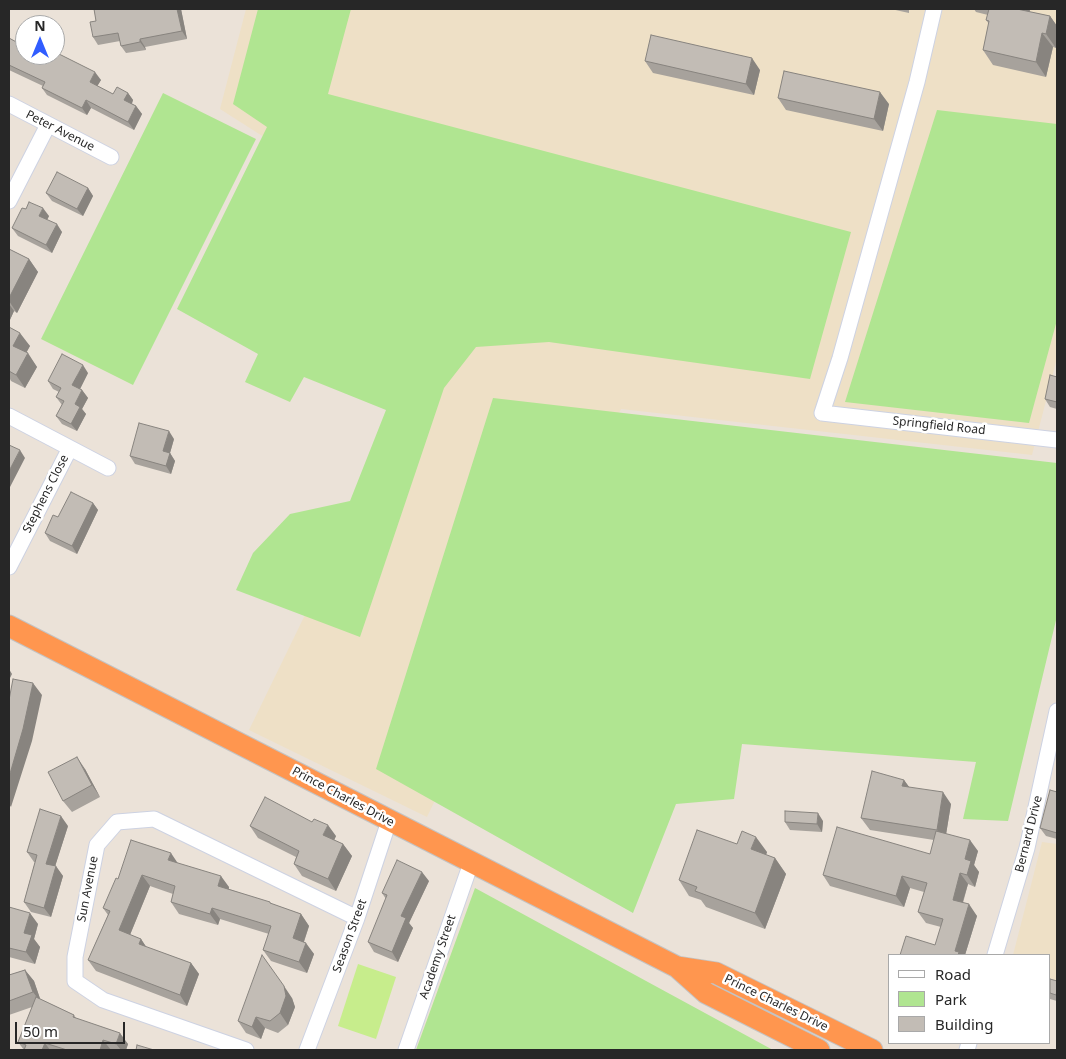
<!DOCTYPE html>
<html>
<head>
<meta charset="utf-8">
<style>
  body { margin:0 }
  #map { position:relative; width:1066px; height:1059px; overflow:hidden; background:#ebe2d8; font-family:"Noto Sans",sans-serif }
  canvas { display:block }
  .frame { position:absolute; inset:0; border:10px solid #272727; pointer-events:none }
  .legend { position:absolute; left:888px; top:954px; width:162px; height:90px; box-sizing:border-box; background:#fff; border:1px solid #a9a9a9; margin:0; padding:6px 9px; list-style:none; font-size:15px; color:#272727 }
  .legend li { display:flex; align-items:center; gap:10px; height:25px }
  .legend b { width:25px; border:1px solid #a9a9a9 }
  .north { position:absolute; left:15px; top:15px; width:50px; height:50px; box-sizing:border-box; background:#fff; border:1px solid #a9a9a9; border-radius:50%; rotate:0deg; font-size:14px; font-weight:700; line-height:20px; text-align:center; color:#272727 }
  .north::after { content:''; display:block; margin:auto; width:18px; height:22px; background:#315dff; clip-path:polygon(50% 0,100% 100%,50% 72%,0 100%) }
  .scale { position:absolute; left:15px; top:1022px; width:110px; height:22px; box-sizing:border-box; border:2px solid #272727; border-top:0; padding-left:6px; font-size:15px; line-height:18px; white-space:nowrap; color:#272727; -webkit-text-stroke:4px #fff; paint-order:stroke }
</style>
</head>
<body>
<div id="map">
<canvas width="1066" height="1059"></canvas>
<div class="frame"></div>
<ul class="legend">
<li><b style="height:6px;background:#fff"></b>Road</li>
<li><b style="height:14px;background:#b0e591"></b>Park</li>
<li><b style="height:14px;background:#c2bcb5"></b>Building</li>
</ul>
<div class="north">N</div>
<div class="scale">50 m</div>
</div>
<script>
const ctx = document.querySelector('canvas').getContext('2d');
ctx.lineJoin = 'round';
function fill(path, color) {
  ctx.fillStyle = color;
  ctx.fill(path, 'evenodd');
}
function toPath(rows) {
  const path = new Path2D();
  for (const r of rows) {
    path.moveTo(r[0], r[1]);
    for (let i = 2; i < r.length; i += 2) path.lineTo(r[i], r[i + 1]);
  }
  return path;
}
function trace(path, color, width, dash) {
  ctx.strokeStyle = color;
  ctx.lineWidth = width;
  ctx.lineCap = dash ? 'butt' : 'round';
  ctx.setLineDash(dash || []);
  ctx.stroke(path);
}
function write(font, color, halo, rows, align = 'center') {
  ctx.font = font + ' "Noto Sans",sans-serif';
  ctx.lineWidth = 5;
  ctx.setLineDash([]);
  ctx.textBaseline = 'middle';
  ctx.strokeStyle = halo;
  ctx.fillStyle = color;
  for (const [text, x, y, turn = 0] of rows) {
    ctx.save();
    ctx.translate(x, y);
    ctx.rotate((+turn || 0) * Math.PI / 180);
    ctx.textAlign = isNaN(turn) ? turn : align;
    if (halo) ctx.strokeText(text, 0, 0);
    ctx.fillText(text, 0, 0);
    ctx.restore();
  }
}
const education = toPath([
  [246,9,1057,9,1057,358,1032,455,621,409,427,817,249,730,430,358,328,178,220,109],
  [1042,842,1057,844,1057,981,1050,978,1050,955,1013,955]
]);
const green = toPath([
  [258,9,351,9,328,94,851,232,810,379,549,342,476,347,444,388,360,637,236,590,253,553,290,514,350,501,386,410,304,377,290,402,245,382,258,354,177,309,267,127,233,104],
  [163,93,256,139,133,385,41,339],
  [937,110,1057,124,1057,320,1029,423,845,402],
  [493,398,1057,463,1057,616,1008,821,963,819,976,762,742,744,734,799,676,804,633,913,376,769],
  [475,888,773,1050,416,1050]
]);
const pitch = toPath([
  [358,964,396,977,376,1039,338,1026]
]);
const minor = toPath([
  [934,9,917,82,840,358,822,413,1057,440],
  [9,104,111,157],
  [9,201,48,125],
  [9,416,108,468],
  [9,567,70,448],
  [995,955,1027,848,1057,711],
  [246,1050,103,1000,75,981,75,957,97,845,117,822,154,819,357,918],
  [307,1050,357,918,389,821],
  [406,1050,471,863],
  [967,1050,969,1043]
]);
const highway = toPath([
  [9,626,677,967,706,993,819,1050],
  [677,967,716,973,872,1050]
]);
const wall = toPath([
  [94,9,181,9,187,39,145,47,146,50,126,53,121,46,120,41,98,45,93,37,96,21],
  [891,9,909,9,909,13],
  [974,9,1030,9,1030,12,1050,16,1057,26,1057,45,1056,48,1053,47,1046,77,993,65,983,50,989,24,986,20,988,15,976,12],
  [9,38,20,44,101,80,97,86,113,94,128,93,133,100,132,104,136,106,142,114,134,130,91,108,87,115,47,95,42,88,43,86,9,70],
  [645,61,760,70,754,95,653,73],
  [778,98,889,104,883,131,786,110],
  [88,188,93,196,83,216,52,201,46,193],
  [26,209,49,216,47,220,62,232,52,253,18,236,12,228],
  [9,249,29,259,38,272,17,313,14,311,9,322],
  [9,327,30,346,26,352,37,367,25,388,11,381,9,377],
  [88,373,80,389,82,390,88,398,82,409,86,414,77,431,62,424,56,416,62,405,56,397,59,392,53,389,48,381],
  [1057,377,1057,409,1050,407,1045,399],
  [174,439,170,453,175,461,171,474,135,464,130,456],
  [93,503,98,510,77,554,50,541,45,533,58,517],
  [85,769,100,797,72,812,63,801],
  [904,780,909,787,951,804,946,834,978,851,974,865,979,872,975,887,968,884,963,903,977,916,965,955,900,955,935,945,941,927,926,923,918,912,924,892,910,888,904,907,830,886,823,875,930,854,934,840,870,830,861,818],
  [1057,792,1057,839,1046,836,1040,828],
  [823,821,822,832,790,830,785,822],
  [68,826,55,866,63,876,51,917,31,912,24,902,35,862,34,862,27,852],
  [250,826,336,836,334,840,343,844,352,856,336,891,302,876,294,864,296,857,258,838],
  [737,844,767,852,766,855,775,858,786,874,765,929,706,907,701,900,689,896,679,880],
  [177,863,229,887,229,889,301,914,309,926,304,942,314,954,307,973,271,961,263,950,269,934,220,919,218,925,179,914,171,902,173,894,150,886,130,935,141,939,146,947,191,963,199,974,187,1006,96,971,88,960,108,915,103,908,118,879],
  [429,881,409,923,413,928,398,962,374,952,368,942,386,899,382,893],
  [9,907,38,924,34,939,40,947,35,964,9,957],
  [25,970,34,981,40,999,74,1015,76,1018,128,1044,126,1050,24,1050,18,1042,32,1007,9,1015,9,975],
  [1050,979,1057,981,1057,1001,1050,999],
  [292,998,295,1007,288,1025,278,1033,265,1028,261,1039,246,1033,238,1021]
]);
const shadedWall = toPath([
  [177,9,181,9,187,39,182,31],
  [1017,9,1030,9,1027,23],
  [1050,16,1057,26,1057,45,1056,48,1046,34],
  [1042,33,1053,47,1046,77,1036,62],
  [140,39,145,47,146,50,140,42],
  [752,58,760,70,754,95,746,84],
  [95,72,101,80,95,90,90,82],
  [880,92,889,104,883,131,874,119],
  [128,93,133,100,130,108,124,100],
  [86,100,91,108,87,115,82,108],
  [136,106,142,114,134,130,128,122],
  [88,188,93,196,83,216,77,209],
  [43,208,49,216,45,224,39,216],
  [57,224,62,232,52,253,46,245],
  [29,259,38,272,17,313,9,301,9,298],
  [9,304,14,311,9,322],
  [20,333,30,346,23,359,13,346],
  [28,353,37,367,25,388,16,375],
  [83,365,88,373,78,393,72,385],
  [82,390,88,398,82,409,86,414,77,431,71,424,75,404],
  [169,431,174,439,170,453,175,461,171,474,166,466,163,451],
  [20,450,25,458,9,489,9,471],
  [93,503,98,510,77,554,72,546],
  [9,669,12,674,9,680],
  [33,683,42,695,32,741,11,807,9,804,9,777],
  [77,757,85,769,100,797,92,785],
  [904,780,912,791,902,786],
  [943,792,951,804,945,841,937,830],
  [818,813,823,821,822,832,817,824],
  [61,816,68,826,53,873,46,864],
  [328,825,336,836,331,847,323,835],
  [756,837,767,852,762,865,751,849],
  [970,840,978,851,974,865,979,872,975,887,967,875,965,859],
  [343,844,352,856,336,891,328,879],
  [171,853,179,865,168,860],
  [775,858,786,874,765,929,755,913],
  [56,866,63,876,51,917,44,908],
  [422,872,429,881,409,923,413,928,398,962,392,952,401,916],
  [960,873,968,884,960,911,953,900],
  [142,875,150,886,127,942,119,930],
  [221,876,229,887,226,897,218,886],
  [902,876,910,888,904,907,896,896],
  [969,904,977,916,965,955,958,955,955,951],
  [212,908,220,919,218,925,210,914],
  [30,913,38,924,34,939,40,947,35,964,26,952,24,933],
  [301,914,309,926,301,950,293,938],
  [141,939,149,951,139,944],
  [306,943,314,954,307,973,299,962],
  [191,963,199,974,187,1006,180,995],
  [25,970,34,981,42,1004,33,992],
  [284,986,292,998,295,1007,288,1025,280,1013],
  [256,1017,265,1028,261,1039,252,1027],
  [120,1033,128,1044,126,1050,121,1050,116,1044],
  [103,1040,111,1050,100,1050],
  [45,1043,50,1050,42,1050]
]);
const building = toPath([
  [94,9,177,9,182,31,140,39,140,42,121,46,118,33,93,37,90,22,96,21,94,9],
  [989,9,1017,9,1050,16,1046,34,1042,33,1036,62,983,50,989,21,986,20,989,9],
  [25,34,25,55,55,55,55,52,95,72,90,82,113,94,117,87,128,93,124,100,136,106,128,122,86,100,82,108,42,88,45,82,9,65,9,38,20,44,25,34],
  [651,35,752,58,746,84,645,61,651,35],
  [784,71,880,92,874,119,778,98,784,71],
  [57,172,88,188,77,209,46,193,57,172],
  [29,202,43,208,39,216,57,224,46,245,12,228,22,208,26,209,29,202],
  [9,249,29,259,9,298,9,249],
  [9,327,20,333,13,346,28,353,16,375,9,371,9,327],
  [62,354,83,365,72,385,82,390,75,404,80,407,71,424,56,416,64,401,56,397,61,388,48,381,62,354],
  [1050,375,1057,377,1057,402,1045,399,1050,375],
  [139,423,169,431,163,451,170,453,166,466,130,456,139,423],
  [9,445,20,450,9,471,9,445],
  [71,492,93,503,72,546,45,533,53,515,58,517,71,492],
  [13,679,33,683,23,729,9,777,9,700,13,679],
  [77,757,92,785,63,801,48,772,77,757],
  [872,771,904,780,902,786,943,792,937,830,861,818,872,771],
  [1050,790,1057,792,1057,833,1040,828,1050,790],
  [265,797,312,822,314,819,328,825,323,835,343,844,328,879,294,864,299,851,250,826,265,797],
  [40,809,61,816,46,864,56,866,44,908,24,902,37,855,27,852,40,809],
  [785,811,818,813,817,824,785,822,785,811],
  [837,827,930,854,936,831,970,840,965,859,971,861,967,875,960,873,953,900,969,904,955,951,959,952,958,955,900,955,906,936,935,945,943,919,918,912,927,883,902,876,896,896,823,875,837,827],
  [697,830,737,844,742,831,756,837,751,849,775,858,755,913,695,891,697,887,679,880,697,830],
  [131,840,171,853,168,860,221,876,218,886,270,902,270,903,301,914,293,938,306,943,299,962,263,950,271,926,212,908,210,914,171,902,175,886,142,875,119,930,141,939,139,944,191,963,180,995,88,960,110,911,103,908,116,878,118,879,131,840],
  [397,860,422,872,401,916,406,918,392,952,368,942,387,895,382,893,397,860],
  [9,907,30,913,24,933,32,935,26,952,9,948,9,907],
  [262,955,284,986,286,996,280,1013,270,1021,256,1017,252,1027,238,1021,262,955],
  [25,970,33,992,9,1001,9,975,25,970],
  [1050,979,1057,981,1057,991,1056,995,1050,993,1050,979],
  [36,997,74,1015,73,1017,120,1033,116,1044,103,1040,100,1050,67,1050,45,1043,42,1050,24,1050,26,1045,18,1042,36,997],
  [137,1045,154,1050,136,1050,137,1045]
]);
const streetNames = [
  ["Peter Avenue",60,131,27],
  ["Springfield Road",939,426,6],
  ["Stephens Close",46,494,-63],
  ["Prince Charles Drive",343,797,28],
  ["Bernard Drive",1029,834,-76],
  ["Sun Avenue",88,889,-79],
  ["Season Street",350,936,-70],
  ["Academy Street",438,957,-71],
  ["Prince Charles Drive",776,1003,26]
];
fill(education, '#eee0c6');
fill(green, '#b0e591');
fill(pitch, '#c7ed8c');
trace(minor, '#cdd2e2', 17);
trace(highway, '#c3c3c3', 23);
trace(minor, '#fff', 15);
trace(highway, '#ff964f', 21);
fill(wall, '#a7a29c');
fill(shadedWall, '#88847f');
fill(building, '#c2bcb5');
trace(building, '#88847f', 1);
write('12px', '#272727', '#fff', streetNames);
</script>
</body>
</html>
